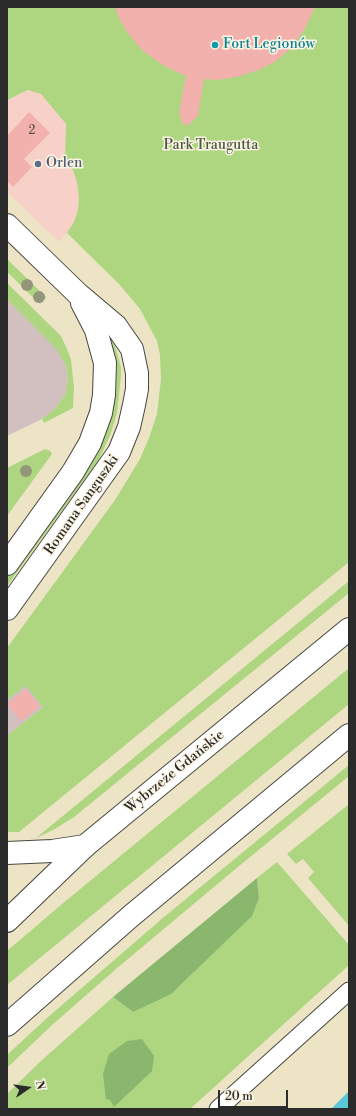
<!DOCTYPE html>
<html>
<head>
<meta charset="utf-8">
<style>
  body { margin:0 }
  #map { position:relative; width:356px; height:1116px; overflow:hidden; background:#ece4c4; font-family:"Libre Bodoni",serif }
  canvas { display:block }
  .frame { position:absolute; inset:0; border:8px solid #2b2b2b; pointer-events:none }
  .north { position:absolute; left:8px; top:1068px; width:40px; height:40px; -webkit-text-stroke:3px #fcf5e5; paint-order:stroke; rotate:77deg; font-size:11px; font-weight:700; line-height:16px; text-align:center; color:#2b2b2b }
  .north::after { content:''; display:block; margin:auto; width:14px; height:18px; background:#2b2b2b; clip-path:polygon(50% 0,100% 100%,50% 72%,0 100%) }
  .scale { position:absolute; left:218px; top:1090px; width:70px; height:18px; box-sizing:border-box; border:2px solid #2b2b2b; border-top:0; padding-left:5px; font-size:12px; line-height:14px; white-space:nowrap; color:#2b2b2b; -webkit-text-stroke:3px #fcf5e5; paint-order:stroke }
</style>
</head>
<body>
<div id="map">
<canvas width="356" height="1116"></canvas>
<div class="frame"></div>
<div class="north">N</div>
<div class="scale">20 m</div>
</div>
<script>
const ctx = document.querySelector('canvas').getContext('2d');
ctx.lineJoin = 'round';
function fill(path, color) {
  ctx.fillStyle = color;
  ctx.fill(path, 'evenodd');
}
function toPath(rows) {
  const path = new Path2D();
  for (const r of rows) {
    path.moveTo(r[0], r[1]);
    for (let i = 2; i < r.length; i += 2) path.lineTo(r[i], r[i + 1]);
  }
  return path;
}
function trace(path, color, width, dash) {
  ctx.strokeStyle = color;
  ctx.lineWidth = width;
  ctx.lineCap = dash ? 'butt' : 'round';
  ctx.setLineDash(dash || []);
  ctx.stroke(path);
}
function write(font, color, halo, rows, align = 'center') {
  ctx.font = font + ' "Libre Bodoni",serif';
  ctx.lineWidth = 3;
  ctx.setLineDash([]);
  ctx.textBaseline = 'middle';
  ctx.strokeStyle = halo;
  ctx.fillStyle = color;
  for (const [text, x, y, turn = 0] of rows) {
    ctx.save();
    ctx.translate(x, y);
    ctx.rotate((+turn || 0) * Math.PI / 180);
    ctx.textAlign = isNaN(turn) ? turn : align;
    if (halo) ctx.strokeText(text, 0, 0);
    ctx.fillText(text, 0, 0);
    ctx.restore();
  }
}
const built = toPath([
  [28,90,42,94,66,124,65,159,73,170,77,183,79,197,78,210,74,222,67,233,59,242,7,192,7,100]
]);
const industrial = toPath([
  [7,299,58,350,66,365,68,379,66,392,56,408,42,419,7,436],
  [26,685,43,707,9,734,7,734,7,700]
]);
const green = toPath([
  [7,7,349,7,349,562,19,832,7,832,7,734,9,734,43,707,26,686,7,700,7,648,115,500,140,459,149,438,157,414,161,379,160,355,157,341,140,309,119,284,67,233,74,222,78,210,79,197,77,183,73,170,65,159,66,124,41,94,28,90,7,100],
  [7,259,46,297,40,304,7,272],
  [7,283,61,336,67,349,71,360,74,387,73,408,44,423,42,419,56,408,66,392,68,379,66,366,57,350,7,299],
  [107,333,115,346,121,367,121,375,117,413,110,436,98,461,7,586,7,576,92,459,105,436,108,424],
  [45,449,50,451,52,454,7,516,7,468],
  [349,581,349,593,74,817,53,830,36,838],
  [349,668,349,704,7,985,7,951,62,904],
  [349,765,349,776,233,871,116,969,52,1025,7,1068,7,1055,47,1018,164,917],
  [349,804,349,926,308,878,314,872,303,859,296,864,287,854],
  [277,862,349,945,349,965,190,1109,7,1109,7,1094,42,1060,113,997,133,1012,259,898,257,878]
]);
const forest = toPath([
  [257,878,259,898,252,916,171,994,133,1012,113,997],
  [142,1039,154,1056,152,1071,114,1107,110,1100,106,1099,103,1074,109,1054,127,1041]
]);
const water = toPath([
  [349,1091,349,1109,331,1109]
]);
const building = toPath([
  [115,7,315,7,304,30,291,48,276,61,259,70,237,77,216,80,204,79,198,116,188,125,183,124,179,113,186,76,166,67,143,51,127,32,119,18],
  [29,112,50,133,24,159,32,167,13,187,7,181,7,136],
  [26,689,40,706,21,721,7,704]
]);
const pedestrian = toPath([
  [218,1109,349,991]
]);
const tertiary = toPath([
  [7,225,78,294,116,326,132,349,137,373,137,389,134,405,129,427,119,452,7,609],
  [7,564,73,472,90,443,101,413,104,395,105,363,96,330,82,303],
  [7,853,52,851,85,846]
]);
const primary = toPath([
  [7,921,85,846,349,629],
  [7,1025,131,916,349,735]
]);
const trees = [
  [27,285],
  [39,297],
  [26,471]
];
const markers = [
  [215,45,4,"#0f9aa8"],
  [38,164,4,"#5c6f8a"]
];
const numberNames = [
  ["2",32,131]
];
const cultureNames = [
  ["Fort Legionów",223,45]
];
const parkNames = [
  ["Park Traugutta",211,146]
];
const serviceNames = [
  ["Orlen",46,164]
];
const streetNames = [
  ["Romana Sanguszki",82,505,-55],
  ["Wybrzeże Gdańskie",175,772,-39]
];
fill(built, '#f7d1c8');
fill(industrial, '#d2bfc0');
fill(green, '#aed680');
fill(forest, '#8ab76e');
fill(water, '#5bc6d5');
fill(building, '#f2b1ac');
trace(pedestrian, '#484742', 19);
trace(tertiary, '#484742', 24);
trace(primary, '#484742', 24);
trace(pedestrian, '#fff', 17);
trace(tertiary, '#fff', 22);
trace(primary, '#fff', 22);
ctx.fillStyle = '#94967b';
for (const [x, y] of trees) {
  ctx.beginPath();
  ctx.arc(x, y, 6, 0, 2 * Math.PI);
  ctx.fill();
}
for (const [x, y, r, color] of markers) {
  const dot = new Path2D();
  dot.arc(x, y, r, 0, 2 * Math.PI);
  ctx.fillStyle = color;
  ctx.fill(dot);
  trace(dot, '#fcf5e5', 1.5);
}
write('12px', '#5d4c4b', null, numberNames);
write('14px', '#0d838f', '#fcf5e5', cultureNames, 'left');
write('14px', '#4c5640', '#fcf5e5', parkNames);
write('14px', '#4e5e75', '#fcf5e5', serviceNames, 'left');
write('14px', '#2b2b2b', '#fcf5e5', streetNames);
</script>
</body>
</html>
